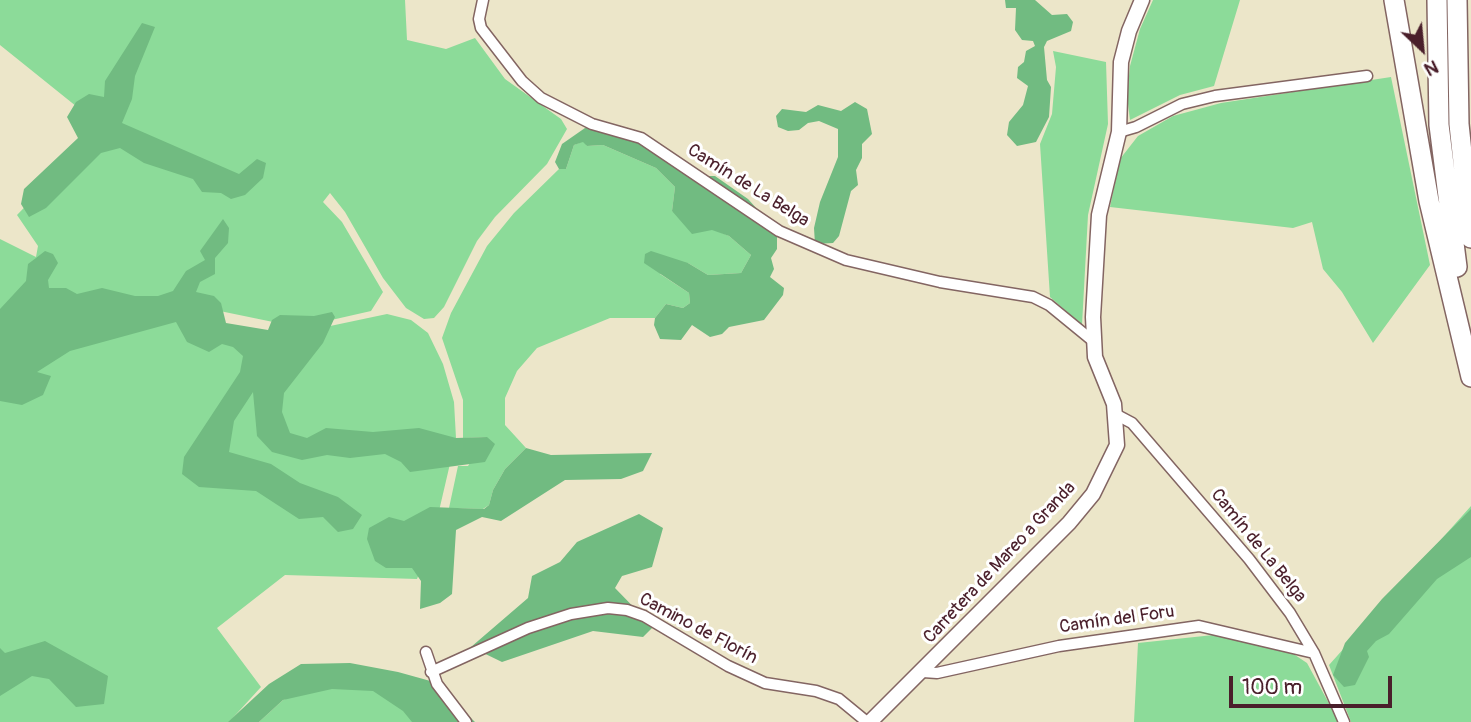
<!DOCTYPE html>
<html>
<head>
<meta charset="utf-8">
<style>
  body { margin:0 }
  #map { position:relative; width:1471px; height:722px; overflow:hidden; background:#ece6c9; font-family:Pangolin,sans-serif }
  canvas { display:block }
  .north { position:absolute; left:1387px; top:14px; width:70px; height:70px; -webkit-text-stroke:5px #fff; paint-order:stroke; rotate:154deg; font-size:19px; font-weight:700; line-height:28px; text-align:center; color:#4a1f2b }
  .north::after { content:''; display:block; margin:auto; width:24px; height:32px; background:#4a1f2b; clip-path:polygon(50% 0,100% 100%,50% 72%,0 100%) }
  .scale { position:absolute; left:1229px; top:676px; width:163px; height:32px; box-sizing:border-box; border:4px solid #4a1f2b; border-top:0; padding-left:9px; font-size:21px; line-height:24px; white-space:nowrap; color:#4a1f2b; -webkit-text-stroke:5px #fff; paint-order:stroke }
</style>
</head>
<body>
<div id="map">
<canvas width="1471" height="722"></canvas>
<div class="north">N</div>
<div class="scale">100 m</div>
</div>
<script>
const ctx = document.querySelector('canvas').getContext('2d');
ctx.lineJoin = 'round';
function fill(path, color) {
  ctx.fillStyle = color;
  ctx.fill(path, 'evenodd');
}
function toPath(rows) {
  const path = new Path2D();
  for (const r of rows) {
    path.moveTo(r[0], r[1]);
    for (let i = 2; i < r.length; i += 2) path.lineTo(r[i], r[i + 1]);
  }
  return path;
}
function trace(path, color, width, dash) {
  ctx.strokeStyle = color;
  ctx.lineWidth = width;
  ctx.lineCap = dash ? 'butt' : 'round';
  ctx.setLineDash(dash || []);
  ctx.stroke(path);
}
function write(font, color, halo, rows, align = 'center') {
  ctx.font = font + ' Pangolin,sans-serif';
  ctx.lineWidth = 6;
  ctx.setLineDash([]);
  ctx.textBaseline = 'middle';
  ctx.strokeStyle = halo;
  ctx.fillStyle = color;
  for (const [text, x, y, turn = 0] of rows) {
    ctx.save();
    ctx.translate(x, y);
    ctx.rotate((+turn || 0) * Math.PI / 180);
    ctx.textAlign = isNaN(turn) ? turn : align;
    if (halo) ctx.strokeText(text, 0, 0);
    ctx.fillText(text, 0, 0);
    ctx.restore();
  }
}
const green = toPath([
  [0,0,405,0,407,40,446,49,475,38,505,79,561,119,567,129,547,164,495,217,477,241,444,307,434,318,424,319,406,308,383,278,345,212,330,193,323,202,342,222,383,292,371,311,327,321,278,323,215,310,0,353,0,239,36,257,38,246,17,215,102,127,0,45],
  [1153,0,1240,0,1214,86,1180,95,1130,120,1127,96,1130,66,1140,29],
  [1053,51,1106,62,1108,124,1088,215,1082,325,1050,297,1040,144,1052,114,1056,67],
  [1391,77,1430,265,1373,343,1342,292,1323,269,1312,222,1293,228,1110,207,1120,159,1138,136,1173,116,1221,103],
  [584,141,587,146,603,145,656,168,675,187,672,211,729,236,751,255,741,273,708,275,688,263,660,274,689,293,690,303,683,308,666,304,655,318,610,318,537,348,517,371,505,398,505,425,526,448,505,469,493,490,489,505,483,509,449,508,458,466,468,466,487,437,463,438,463,400,442,338,451,313,487,246,514,213,559,169,566,169,574,145],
  [387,314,411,320,428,333,443,364,454,402,456,438,432,541,417,579,285,575,217,628,261,687,229,722,0,722,0,369,151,315,272,332,316,329],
  [1471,506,1471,722,1351,722,1329,665],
  [1223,634,1292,653,1307,663,1339,722,1134,722,1138,643],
  [358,670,447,722,259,722,283,700]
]);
const forest = toPath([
  [1005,0,1035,0,1052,15,1067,14,1073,22,1071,31,1047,41,1044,47,1047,80,1051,87,1049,117,1036,142,1017,146,1007,135,1009,122,1023,105,1028,86,1017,78,1018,67,1024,62,1026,51,1035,46,1033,41,1022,40,1015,30,1016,8,1006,8],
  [142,23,155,27,135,76,132,99,122,123,239,174,257,159,266,163,263,178,245,195,231,199,221,193,202,192,193,179,144,163,120,148,101,153,46,208,29,217,21,204,24,189,78,138,67,117,76,102,89,94,104,97,105,81],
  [855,102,867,109,872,134,862,144,862,158,856,170,858,185,851,191,839,236,833,243,815,244,814,228,820,202,838,157,838,129,819,121,808,123,799,130,788,131,778,127,776,116,782,109,806,112,818,105,841,111],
  [585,128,612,128,703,176,715,176,748,199,777,231,777,249,771,258,774,269,770,277,784,288,783,295,764,320,729,327,722,334,710,337,692,325,681,340,660,339,654,325,655,318,666,304,683,308,690,303,689,293,644,263,645,254,651,251,688,263,708,275,741,273,751,255,729,236,712,230,692,234,672,211,675,187,656,168,603,145,587,146,583,142,574,145,566,169,559,169,555,162,562,144],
  [223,219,229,228,228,243,215,258,215,274,200,282,196,292,214,296,221,303,226,323,268,330,272,320,280,315,314,316,332,312,335,317,323,343,284,393,282,412,290,433,307,438,326,428,373,432,419,428,456,438,487,437,495,444,485,462,410,472,401,462,385,454,350,458,327,455,302,460,272,452,257,436,253,392,234,421,229,452,271,464,300,483,338,497,362,515,353,529,338,532,323,517,299,519,256,491,199,487,182,474,184,457,240,372,243,356,233,347,222,344,209,352,187,342,176,322,70,351,37,372,51,376,43,395,22,405,0,401,0,309,26,281,28,264,36,258,45,251,53,254,58,263,48,280,49,288,66,288,77,294,102,288,135,296,158,296,173,291,186,271,205,260,200,251],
  [526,448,551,455,652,453,643,471,621,479,565,480,501,521,482,517,456,530,452,594,440,603,420,609,421,581,412,568,386,568,375,561,367,539,369,528,389,517,404,521,430,507,484,509,489,505,493,490,505,469],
  [1471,509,1471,557,1437,579,1389,634,1376,641,1367,651,1369,657,1355,685,1344,687,1333,675,1345,643,1382,599],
  [639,514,663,528,652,567,622,576,615,588,653,627,643,637,593,631,502,662,471,647,528,598,532,576,560,562,577,542],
  [45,641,108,676,104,704,76,707,49,679,32,676,0,696,0,648,5,653],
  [350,663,398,672,434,682,475,722,412,722,403,711,373,691,332,689,283,700,259,722,228,722,269,684,301,664]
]);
const minor = toPath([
  [483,0,479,19,481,28,522,81,541,98,592,124,641,138,779,231,846,260,940,282,1033,297,1049,305,1093,341],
  [1119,132,1136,127,1182,104,1215,96,1367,76],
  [1115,414,1132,423,1249,559,1290,613,1314,653,1344,722],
  [426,652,437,684,466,722],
  [431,672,528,628,571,614,608,608,627,610,644,616,728,666,765,683,816,691,839,699,867,722],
  [923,672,937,673,1059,646,1199,626,1314,653]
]);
const tertiary = toPath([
  [870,722,1069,523,1093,494,1117,445,1114,404,1095,357,1093,317,1099,215,1119,132,1121,62,1129,31,1142,0]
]);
const motorway = toPath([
  [1394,0,1429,201,1471,377],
  [1437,0,1439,125,1457,267],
  [1457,0,1459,124,1471,238]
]);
const streetNames = [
  ["Camín de La Belga",748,186,32],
  ["Camín de La Belga",1258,546,51],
  ["Carretera de Mareo a Granda",1000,563,-47],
  ["Camín del Foru",1117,620,-8],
  ["Camino de Florín",698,629,28]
];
fill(green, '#8cdb99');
fill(forest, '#71bb81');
trace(minor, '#836562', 13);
trace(tertiary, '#836562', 17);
trace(motorway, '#836562', 22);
trace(minor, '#fff', 10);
trace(tertiary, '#fff', 14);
trace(motorway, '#fff', 19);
write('18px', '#4a1f2b', '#fff', streetNames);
</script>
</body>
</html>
